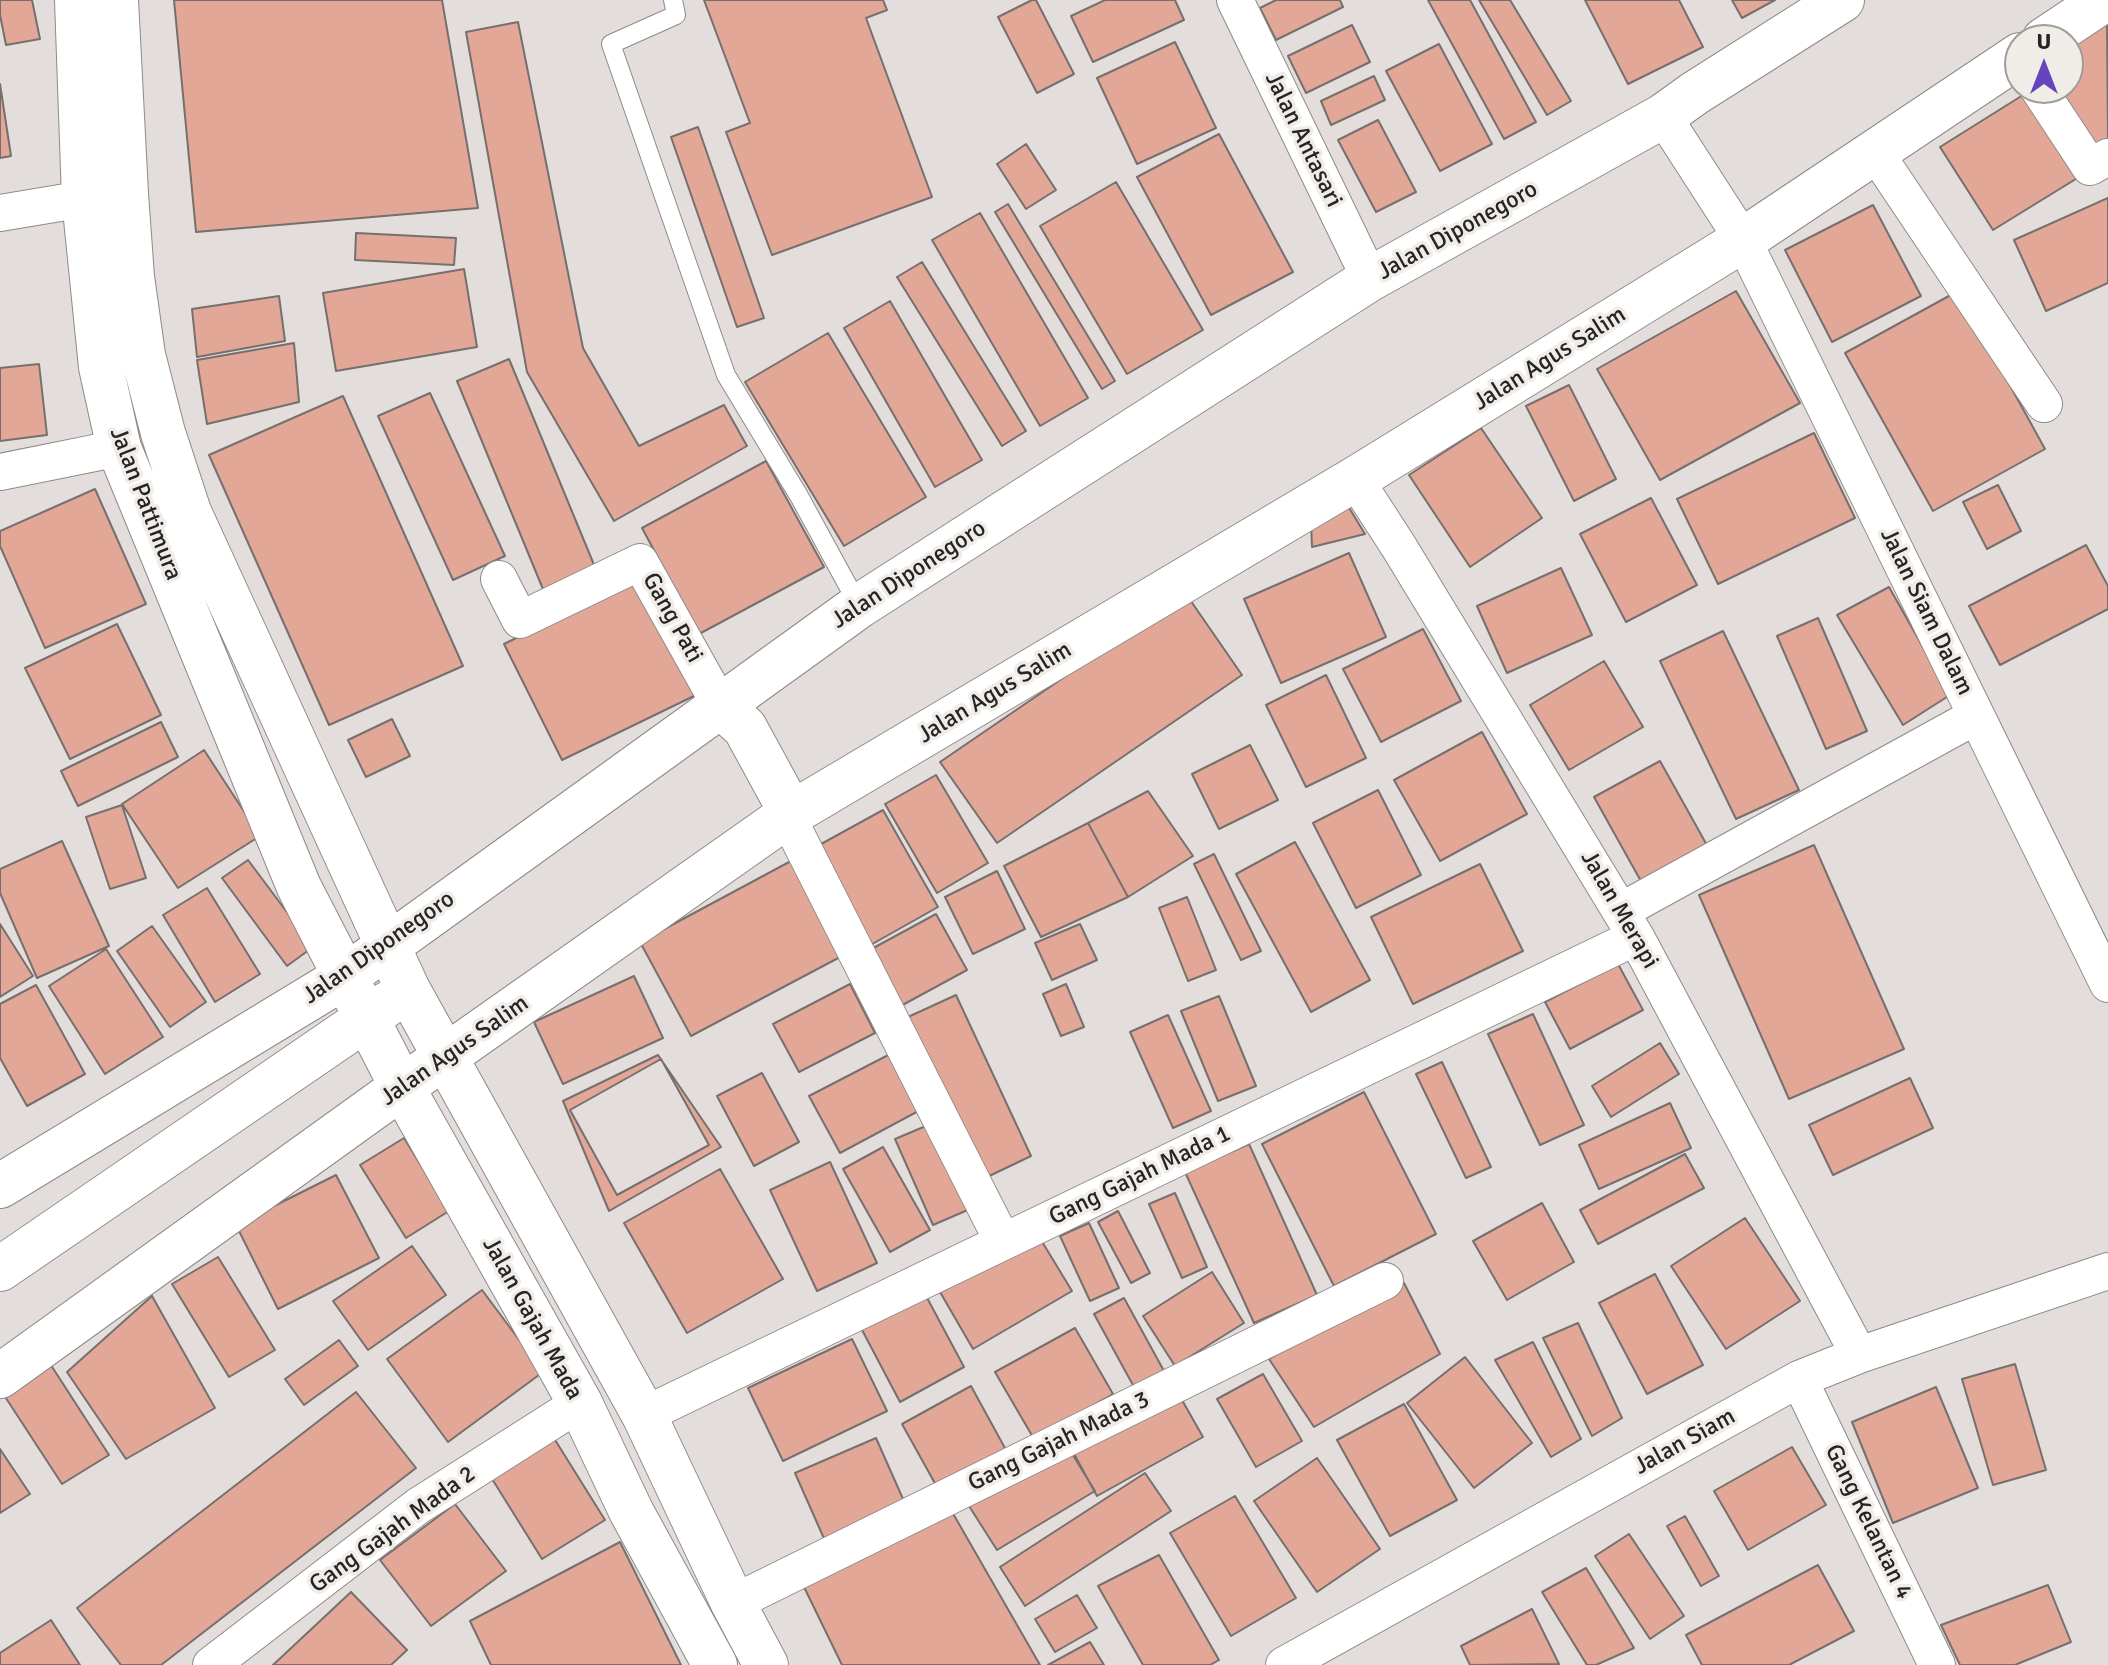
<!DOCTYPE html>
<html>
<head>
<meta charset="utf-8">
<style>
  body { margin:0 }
  #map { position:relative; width:2108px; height:1665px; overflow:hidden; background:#e3dedb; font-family:Signika,sans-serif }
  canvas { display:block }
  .north { position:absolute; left:2004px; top:24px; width:80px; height:80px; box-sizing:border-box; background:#f0ece8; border:2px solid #a09c9a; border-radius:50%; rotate:0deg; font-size:22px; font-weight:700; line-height:32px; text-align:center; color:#272524 }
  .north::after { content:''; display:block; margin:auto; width:28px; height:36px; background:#6744bd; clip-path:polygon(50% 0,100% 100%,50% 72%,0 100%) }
</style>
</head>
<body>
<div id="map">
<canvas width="2108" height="1665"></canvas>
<div class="north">U</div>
</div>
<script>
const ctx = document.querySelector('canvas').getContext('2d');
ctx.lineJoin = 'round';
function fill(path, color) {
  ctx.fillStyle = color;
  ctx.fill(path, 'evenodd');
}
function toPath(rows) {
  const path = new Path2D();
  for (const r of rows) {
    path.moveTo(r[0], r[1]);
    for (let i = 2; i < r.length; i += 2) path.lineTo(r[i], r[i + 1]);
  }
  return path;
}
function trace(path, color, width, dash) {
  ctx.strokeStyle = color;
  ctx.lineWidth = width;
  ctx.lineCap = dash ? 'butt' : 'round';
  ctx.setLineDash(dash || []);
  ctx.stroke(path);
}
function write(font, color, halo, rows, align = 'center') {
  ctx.font = font + ' Signika,sans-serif';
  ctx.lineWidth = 7;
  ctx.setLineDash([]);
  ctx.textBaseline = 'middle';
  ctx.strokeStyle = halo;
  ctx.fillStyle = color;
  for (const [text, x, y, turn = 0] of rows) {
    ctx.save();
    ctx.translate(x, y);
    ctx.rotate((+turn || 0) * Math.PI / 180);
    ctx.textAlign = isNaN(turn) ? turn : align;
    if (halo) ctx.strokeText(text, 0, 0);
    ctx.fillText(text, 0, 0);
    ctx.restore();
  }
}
const building = toPath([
  [0,0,32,0,40,39,6,45,0,15,0,0],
  [174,0,442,0,478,208,196,232,174,0],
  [704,0,883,0,887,10,866,18,932,197,772,255,726,132,750,123,704,0],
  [1032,0,1036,0,1074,74,1037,93,998,17,1032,0],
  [1105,0,1175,0,1184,20,1093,62,1071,16,1105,0],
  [1276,0,1340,0,1343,7,1276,40,1260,8,1276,0],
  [1428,0,1470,0,1536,122,1504,139,1428,0],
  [1479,0,1510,0,1571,101,1547,115,1479,0],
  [1585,0,1679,0,1703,47,1628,84,1585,0],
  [1732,0,1775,0,1742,18,1732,0],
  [518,22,583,348,639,446,724,405,747,446,614,521,527,372,466,32,518,22],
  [2107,24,2108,138,2088,152,2046,88,2068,88,2068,49,2107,24],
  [1352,25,1370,62,1306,93,1288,56,1352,25],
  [1175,42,1216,128,1137,164,1097,78,1175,42],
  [1439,44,1492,144,1440,171,1386,71,1439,44],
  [1374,76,1385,100,1331,125,1321,101,1374,76],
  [0,84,11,156,0,158,0,84],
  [2031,90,2084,174,1993,230,1940,147,2031,90],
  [1378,120,1416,192,1376,212,1338,140,1378,120],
  [698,127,764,318,737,327,671,137,698,127],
  [1219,134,1293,272,1211,315,1137,177,1219,134],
  [1026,144,1056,190,1026,209,997,164,1026,144],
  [1116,182,1203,330,1127,374,1040,226,1116,182],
  [2108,198,2108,283,2046,311,2014,240,2108,198],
  [1008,204,1115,381,1102,389,995,212,1008,204],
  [1873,205,1921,296,1832,342,1785,250,1873,205],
  [980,213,1088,398,1040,426,932,240,980,213],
  [356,233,456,238,454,265,355,260,356,233],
  [922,262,1026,431,1002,446,897,277,922,262],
  [464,269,477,347,336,371,323,293,464,269],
  [1736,291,1800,403,1660,480,1597,369,1736,291],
  [1958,291,2045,449,1933,511,1845,353,1958,291],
  [279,296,285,341,197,357,192,309,279,296],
  [890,301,982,460,935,487,844,328,890,301],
  [828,333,926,497,844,546,745,382,828,333],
  [294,343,299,402,207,424,197,360,294,343],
  [509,359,597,572,545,594,457,381,509,359],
  [39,364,47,435,0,441,0,368,39,364],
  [1569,385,1616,479,1574,501,1526,406,1569,385],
  [430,393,505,556,453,580,378,416,430,393],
  [343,396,463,666,329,725,209,455,343,396],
  [1481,428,1542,518,1470,567,1409,475,1481,428],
  [1814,433,1855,518,1718,584,1677,499,1814,433],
  [766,461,824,567,699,634,642,528,766,461],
  [1998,485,2021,531,1987,549,1963,502,1998,485],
  [95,489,146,604,45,648,0,546,0,531,95,489],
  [1651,498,1697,585,1626,622,1580,534,1651,498],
  [1348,506,1365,534,1312,547,1311,521,1348,506],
  [2086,545,2108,586,2108,609,2000,665,1969,606,2086,545],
  [1349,553,1386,637,1281,683,1244,599,1349,553],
  [1561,568,1592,635,1507,673,1477,606,1561,568],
  [639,578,696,695,562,760,504,644,639,578],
  [1889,587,1950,695,1903,725,1837,615,1889,587],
  [1186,594,1242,675,997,843,940,762,1186,594],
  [1818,618,1867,731,1826,749,1777,636,1818,618],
  [117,624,161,715,70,759,25,668,117,624],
  [1423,629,1461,701,1381,742,1343,669,1423,629],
  [1723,631,1799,790,1736,819,1660,661,1723,631],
  [1604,661,1643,727,1569,770,1530,705,1604,661],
  [1326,675,1366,758,1306,787,1266,705,1326,675],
  [392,719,410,756,366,777,348,740,392,719],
  [161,722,178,757,78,806,61,771,161,722],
  [1482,732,1527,814,1440,861,1394,780,1482,732],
  [1250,745,1278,800,1219,829,1192,774,1250,745],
  [204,750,260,836,178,888,122,804,204,750],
  [1660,761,1708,847,1642,883,1594,797,1660,761],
  [936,775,988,863,937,893,885,804,936,775],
  [1378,790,1421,875,1356,908,1313,823,1378,790],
  [1148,791,1193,856,1128,897,1088,823,1148,791],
  [122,805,146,878,110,889,86,817,122,805],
  [883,810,938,907,867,947,812,849,883,810],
  [1088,823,1128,897,1041,937,1004,866,1088,823],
  [62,841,109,946,37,978,0,893,0,869,62,841],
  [1295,842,1370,980,1311,1012,1236,874,1295,842],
  [1814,845,1904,1049,1789,1099,1699,895,1814,845],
  [1214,854,1261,951,1241,960,1194,864,1214,854],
  [248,860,313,947,287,966,222,878,248,860],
  [791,861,842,956,691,1036,640,942,791,861],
  [1480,864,1523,951,1413,1004,1371,917,1480,864],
  [997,871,1025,929,973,954,945,897,997,871],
  [207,888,260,974,215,1002,163,915,207,888],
  [1187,897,1216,970,1188,981,1159,908,1187,897],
  [936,914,967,970,897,1008,866,952,936,914],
  [0,924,33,976,0,997,0,924],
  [1080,924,1097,960,1052,980,1035,943,1080,924],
  [152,926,206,1002,170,1027,117,951,152,926],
  [106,949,163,1037,105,1074,49,986,106,949],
  [1618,964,1643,1010,1570,1049,1545,1002,1618,964],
  [634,976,663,1038,563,1084,534,1022,634,976],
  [850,984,875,1033,799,1072,773,1024,850,984],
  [1066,984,1084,1027,1061,1036,1043,994,1066,984],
  [36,985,85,1074,27,1106,0,1058,0,1004,36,985],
  [956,995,1031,1156,985,1178,908,1017,956,995],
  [1219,996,1256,1086,1218,1101,1181,1011,1219,996],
  [1533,1014,1584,1125,1540,1145,1488,1034,1533,1014],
  [1168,1015,1211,1111,1173,1128,1130,1032,1168,1015],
  [1660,1043,1679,1074,1611,1117,1592,1086,1660,1043],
  [894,1052,924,1108,840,1153,809,1096,894,1052],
  [658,1055,721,1147,609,1211,563,1101,658,1055],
  [661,1059,709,1145,617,1195,570,1110,661,1059],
  [1442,1062,1491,1167,1466,1178,1416,1074,1442,1062],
  [762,1073,799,1142,754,1166,717,1096,762,1073],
  [1910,1078,1933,1128,1833,1175,1809,1125,1910,1078],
  [1364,1092,1436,1234,1334,1286,1262,1144,1364,1092],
  [1670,1103,1691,1148,1599,1189,1579,1145,1670,1103],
  [933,1123,970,1209,933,1225,895,1139,933,1123],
  [404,1138,449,1211,406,1238,360,1165,404,1138],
  [1249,1144,1317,1295,1254,1323,1185,1172,1249,1144],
  [883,1147,930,1230,890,1252,843,1169,883,1147],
  [1685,1154,1704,1188,1598,1244,1580,1210,1685,1154],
  [830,1162,877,1263,817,1291,770,1190,830,1162],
  [720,1169,783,1279,687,1333,624,1223,720,1169],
  [336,1175,379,1258,278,1309,236,1225,336,1175],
  [1175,1193,1207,1267,1182,1278,1149,1204,1175,1193],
  [1542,1203,1574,1262,1507,1300,1473,1241,1542,1203],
  [1118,1211,1150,1273,1131,1283,1098,1222,1118,1211],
  [1745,1218,1800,1301,1726,1349,1671,1266,1745,1218],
  [1089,1223,1119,1288,1090,1301,1060,1236,1089,1223],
  [1038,1235,1072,1291,973,1349,940,1292,1038,1235],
  [412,1246,446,1295,368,1350,333,1301,412,1246],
  [218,1257,275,1350,229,1377,172,1284,218,1257],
  [1212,1272,1244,1323,1175,1366,1143,1316,1212,1272],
  [1655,1274,1703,1365,1647,1394,1599,1303,1655,1274],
  [1404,1283,1440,1354,1314,1427,1269,1359,1404,1283],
  [482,1290,543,1372,448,1442,387,1359,482,1290],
  [925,1294,964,1367,900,1402,861,1328,925,1294],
  [152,1296,215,1408,126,1459,67,1372,152,1296],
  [1124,1298,1164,1371,1134,1387,1094,1314,1124,1298],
  [1578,1323,1622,1418,1592,1436,1543,1338,1578,1323],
  [1075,1328,1113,1394,1034,1439,995,1372,1075,1328],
  [852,1339,887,1411,783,1461,748,1388,852,1339],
  [339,1340,358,1366,304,1405,285,1379,339,1340],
  [1533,1342,1581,1439,1551,1457,1495,1360,1533,1342],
  [1465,1357,1532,1443,1474,1488,1407,1403,1465,1357],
  [47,1359,109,1455,62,1484,0,1389,47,1359],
  [2015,1364,2046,1470,1993,1485,1962,1379,2015,1364],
  [1263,1374,1302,1441,1256,1467,1217,1399,1263,1374],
  [971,1386,1006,1450,937,1487,902,1424,971,1386],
  [1936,1387,1978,1488,1893,1523,1852,1422,1936,1387],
  [356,1392,416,1468,161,1665,121,1665,77,1608,356,1392],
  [1178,1393,1203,1437,1097,1496,1073,1452,1178,1393],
  [1404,1404,1457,1500,1390,1536,1337,1440,1404,1404],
  [552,1435,605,1520,542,1559,489,1474,552,1435],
  [876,1438,907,1508,826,1543,795,1473,876,1438],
  [1068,1447,1095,1491,997,1550,969,1506,1068,1447],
  [1792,1447,1826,1505,1748,1550,1714,1491,1792,1447],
  [0,1449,30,1494,0,1513,0,1449],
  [1317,1458,1380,1549,1317,1592,1254,1501,1317,1458],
  [1145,1473,1171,1511,1025,1606,1000,1567,1145,1473],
  [1235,1496,1296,1598,1231,1636,1170,1533,1235,1496],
  [455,1504,506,1571,431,1626,380,1560,455,1504],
  [951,1510,1040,1665,842,1665,804,1587,951,1510],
  [1685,1516,1719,1576,1701,1586,1667,1526,1685,1516],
  [1629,1534,1684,1616,1650,1639,1595,1556,1629,1534],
  [620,1542,681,1665,491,1665,470,1621,620,1542],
  [1159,1555,1219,1660,1210,1665,1143,1665,1098,1586,1159,1555],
  [1818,1565,1854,1631,1789,1665,1702,1665,1686,1635,1818,1565],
  [1586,1568,1634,1648,1596,1665,1587,1665,1542,1592,1586,1568],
  [2048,1585,2071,1642,2015,1665,1960,1665,1941,1625,2048,1585],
  [351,1592,407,1650,391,1665,273,1665,351,1592],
  [1077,1595,1097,1628,1055,1652,1035,1619,1077,1595],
  [1532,1609,1559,1664,1470,1665,1461,1646,1532,1609],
  [51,1620,80,1665,0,1665,0,1653,51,1620],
  [1090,1642,1104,1665,1048,1665,1090,1642]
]);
const lane = toPath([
  [673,0,676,15,611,44,726,375,799,496,859,606]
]);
const street = toPath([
  [1235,0,1370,279],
  [2038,88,2090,167,2108,157],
  [1663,116,1743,240,2108,984],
  [1875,152,2044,404],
  [0,213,84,199],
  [0,472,119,448],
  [1355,479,1399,547,1636,937,1859,1355],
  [499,579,520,620,640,562,720,705],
  [787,816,1003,1242],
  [1621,911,1976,716],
  [1799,1379,1937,1665],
  [644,1415,1636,937],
  [733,1603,1385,1281],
  [211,1665,418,1506,580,1403],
  [1284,1665,1799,1379,1859,1355,2108,1271]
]);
const secondary = toPath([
  [77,0,84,199,101,367,119,448,299,887,402,1087,580,1403,631,1511,715,1665],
  [116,0,126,194,132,277,143,355,163,433,189,512,408,990,644,1415,733,1603,766,1665],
  [2044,40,2104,0],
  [720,705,745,728,787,805,787,816],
  [0,1186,346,976,859,606,1370,279,1663,116,1695,93,1842,0],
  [0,1269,389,1003],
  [0,1376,402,1087,787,816,1355,479,1743,240,2020,55]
]);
const streetNames = [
  ["Jalan Antasari",1303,140,64],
  ["Jalan Diponegoro",1458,231,-29],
  ["Jalan Agus Salim",1550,359,-32],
  ["Jalan Pattimura",145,504,69],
  ["Jalan Diponegoro",909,575,-33],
  ["Jalan Siam Dalam",1926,612,64],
  ["Gang Pati",672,618,61],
  ["Jalan Agus Salim",995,693,-31],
  ["Jalan Merapi",1619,910,60],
  ["Jalan Diponegoro",379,948,-35],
  ["Jalan Agus Salim",455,1051,-35],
  ["Gang Gajah Mada 1",1140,1176,-26],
  ["Jalan Gajah Mada",532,1319,61],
  ["Gang Gajah Mada 3",1059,1442,-26],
  ["Jalan Siam",1685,1442,-29],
  ["Gang Kelantan 4",1868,1522,64],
  ["Gang Gajah Mada 2",393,1530,-36]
];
fill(building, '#e3a798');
trace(building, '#75706e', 2);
trace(lane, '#8f8a87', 20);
trace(street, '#8f8a87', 38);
trace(secondary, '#8f8a87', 46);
trace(lane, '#fff', 18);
trace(street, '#fff', 36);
trace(secondary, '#fff', 44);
write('24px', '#272524', '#f0ece8', streetNames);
</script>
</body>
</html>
